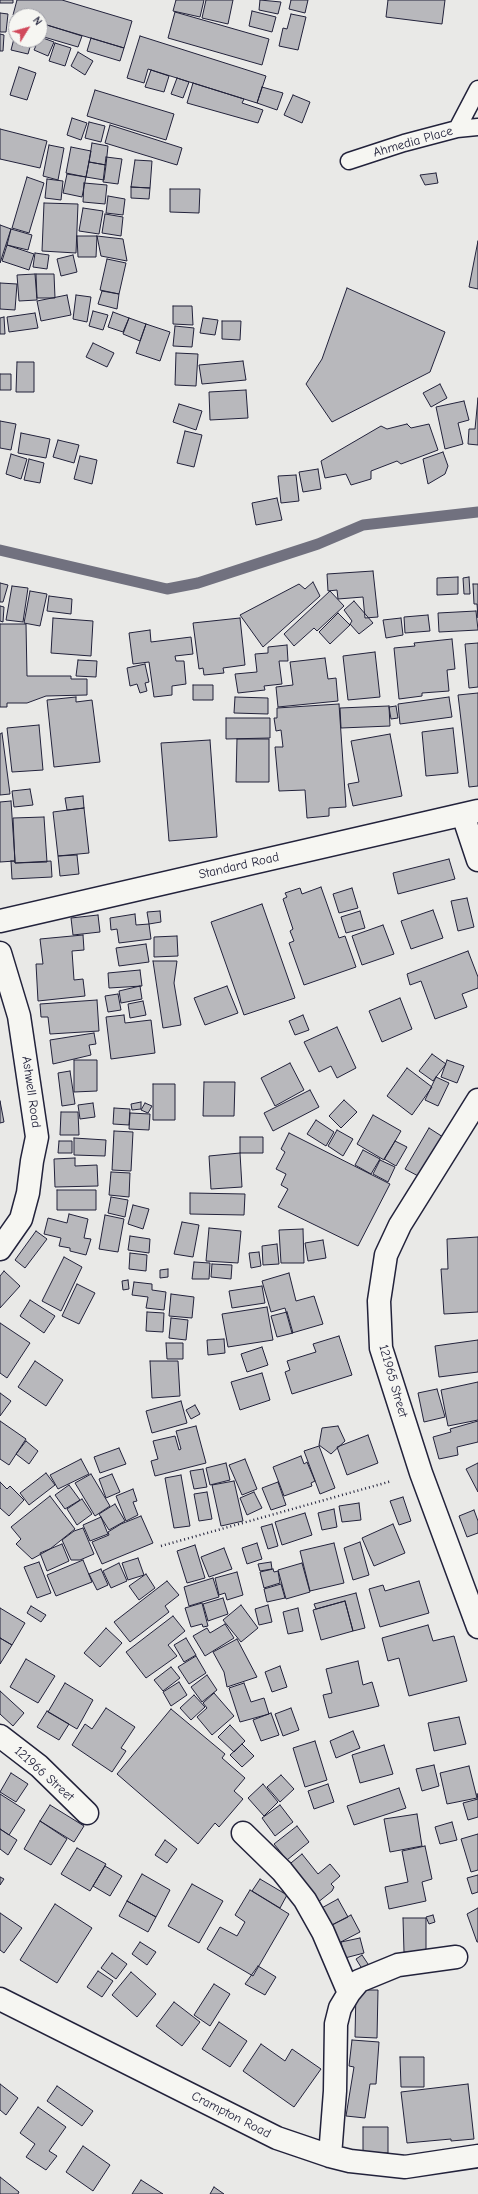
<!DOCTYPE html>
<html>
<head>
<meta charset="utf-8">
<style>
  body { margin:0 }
  #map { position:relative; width:478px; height:2194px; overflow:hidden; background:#e9e9e7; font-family:"Comic Neue",sans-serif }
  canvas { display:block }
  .north { position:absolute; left:8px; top:8px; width:40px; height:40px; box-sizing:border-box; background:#f6f6f2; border:1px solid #a1a1a9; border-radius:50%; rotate:53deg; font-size:11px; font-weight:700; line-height:16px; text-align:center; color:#22223b }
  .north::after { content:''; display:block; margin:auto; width:14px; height:18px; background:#d1495b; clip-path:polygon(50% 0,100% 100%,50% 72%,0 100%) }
</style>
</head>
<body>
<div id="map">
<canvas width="478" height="2194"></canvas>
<div class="north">N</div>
</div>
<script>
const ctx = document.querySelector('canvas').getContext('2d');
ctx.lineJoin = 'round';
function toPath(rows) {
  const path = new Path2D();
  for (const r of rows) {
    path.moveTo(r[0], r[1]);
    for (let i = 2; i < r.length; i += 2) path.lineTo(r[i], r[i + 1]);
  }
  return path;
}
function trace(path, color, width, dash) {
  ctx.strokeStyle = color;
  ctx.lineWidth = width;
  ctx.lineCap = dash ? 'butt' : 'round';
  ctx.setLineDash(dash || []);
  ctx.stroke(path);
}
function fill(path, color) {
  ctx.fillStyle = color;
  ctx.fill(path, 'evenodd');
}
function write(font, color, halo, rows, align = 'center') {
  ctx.font = font + ' "Comic Neue",sans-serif';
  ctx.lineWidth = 3;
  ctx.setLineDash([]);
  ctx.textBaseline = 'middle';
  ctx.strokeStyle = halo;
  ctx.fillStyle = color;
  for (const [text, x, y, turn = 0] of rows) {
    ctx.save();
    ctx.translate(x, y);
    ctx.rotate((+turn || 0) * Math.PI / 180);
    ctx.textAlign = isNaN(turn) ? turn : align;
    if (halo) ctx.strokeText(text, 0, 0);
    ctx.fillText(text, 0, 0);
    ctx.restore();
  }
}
const stream = toPath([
  [0,550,167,589,198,583,318,544,363,525,478,512]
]);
const building = toPath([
  [0,0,13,0,13,3,0,3,0,0],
  [17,0,62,0,132,21,124,48,40,23,40,16,13,15,17,0],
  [176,0,204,0,200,17,173,11,176,0],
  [206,0,233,0,228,24,202,18,206,0],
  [260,0,281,2,278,14,259,10,260,0],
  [291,0,308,0,305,13,289,9,291,0],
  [388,0,445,0,442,24,386,17,388,0],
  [252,11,276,17,272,32,249,26,252,11],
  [175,12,269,39,262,65,168,38,175,12],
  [0,13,8,14,6,32,0,32,0,13],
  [291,14,306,17,298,50,279,46,283,28,287,29,291,14],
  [47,25,82,36,78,47,44,37,47,25],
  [16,31,16,40,32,40,28,54,11,50,16,31],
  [0,34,4,35,3,51,0,51,0,34],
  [140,36,266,76,257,103,148,69,144,83,127,78,140,36],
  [40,37,54,42,48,56,34,50,40,37],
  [91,38,124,48,120,61,87,51,91,38],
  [55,43,71,48,65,66,49,61,55,43],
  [78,52,93,61,85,75,71,66,78,52],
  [19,67,36,73,27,100,10,95,19,67],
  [151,70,169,76,164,92,145,87,151,70],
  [177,78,189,82,183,98,171,94,177,78],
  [193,83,244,99,242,103,263,110,258,123,187,103,193,83],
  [262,87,283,93,277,110,257,103,262,87],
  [95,90,174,114,166,140,87,116,95,90],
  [293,95,310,102,302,123,284,115,293,95],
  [72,118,87,123,81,140,67,135,72,118],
  [89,122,105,126,101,142,85,138,89,122],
  [110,125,182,148,177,165,105,143,110,125],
  [0,129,47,141,40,168,0,159,0,129],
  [92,143,108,146,106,165,89,162,92,143],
  [49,145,64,148,58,180,43,176,49,145],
  [71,147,91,151,86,177,66,173,71,147],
  [106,157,122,159,118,184,103,182,106,157],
  [135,160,152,161,150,188,131,187,135,160],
  [89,162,106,165,104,180,86,177,89,162],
  [436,173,438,183,425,185,420,175,436,173],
  [67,174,86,177,82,197,63,193,67,174],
  [27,177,44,183,29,233,12,228,27,177],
  [47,179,63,181,61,200,45,198,47,179],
  [84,183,107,185,105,204,83,202,84,183],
  [131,187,150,188,149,199,131,198,131,187],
  [170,189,200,189,199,213,170,212,170,189],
  [108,196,125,199,123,215,106,213,108,196],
  [44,203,78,204,76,253,42,251,44,203],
  [83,208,103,211,99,234,79,231,83,208],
  [105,214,123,217,121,236,102,233,105,214],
  [0,225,11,229,0,263,0,225],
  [11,229,32,235,28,250,7,245,11,229],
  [77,236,97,236,96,257,78,257,77,236],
  [97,236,123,239,127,261,101,256,97,236],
  [478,241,478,289,469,287,478,241],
  [7,245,34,254,29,270,2,261,7,245],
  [35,253,49,255,47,269,33,267,35,253],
  [73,255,77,272,61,276,57,259,73,255],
  [107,259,126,263,119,294,100,290,107,259],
  [35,274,37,300,19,301,17,275,35,274],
  [36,274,54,274,55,298,37,298,36,274],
  [0,283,17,284,15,310,0,309,0,283],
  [347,288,445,332,430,372,332,422,306,384,322,359,347,288],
  [102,291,119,294,117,309,98,304,102,291],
  [67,295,71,315,41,321,37,301,67,295],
  [76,295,91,297,87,322,73,319,76,295],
  [173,306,192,306,193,325,173,324,173,306],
  [93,311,108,315,103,330,89,326,93,311],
  [113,312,129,318,123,332,108,327,113,312],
  [35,313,38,328,9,332,7,317,35,313],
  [4,317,5,334,0,334,0,318,4,317],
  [129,318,146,324,140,341,123,334,129,318],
  [203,318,218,320,215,335,200,333,203,318],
  [222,321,241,321,240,340,222,339,222,321],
  [146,324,170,332,160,361,136,353,146,324],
  [175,326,194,328,192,347,173,346,175,326],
  [93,343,114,353,107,367,86,357,93,343],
  [176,353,198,354,196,386,175,385,176,353],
  [243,361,246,380,202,384,199,365,243,361],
  [17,362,34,362,34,392,16,392,17,362],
  [0,374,11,374,11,390,0,390,0,374],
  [440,384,447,398,431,407,423,393,440,384],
  [246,390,248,418,210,420,209,392,246,390],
  [478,398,478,445,468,444,469,429,475,429,478,398],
  [464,401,469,420,458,423,463,444,445,449,436,407,464,401],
  [179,404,202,411,196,430,173,422,179,404],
  [0,421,16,424,11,450,0,448,0,421],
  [407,424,411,428,429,424,438,450,401,464,397,461,371,471,371,479,351,485,346,474,325,478,321,461,381,426,387,429,407,424],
  [185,431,202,435,194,467,177,463,185,431],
  [21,433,50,439,46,458,18,453,21,433],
  [58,440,79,445,74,463,53,457,58,440],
  [443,452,448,466,445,474,428,484,423,459,443,452],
  [11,454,27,459,21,479,6,474,11,454],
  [80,456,97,460,92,484,74,479,80,456],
  [29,459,44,463,40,483,24,480,29,459],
  [318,469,321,489,303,492,299,472,318,469],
  [296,475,299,501,281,503,278,476,296,475],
  [277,498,282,520,256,525,252,503,277,498],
  [373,571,378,617,365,618,363,597,338,599,337,590,328,591,327,574,373,571],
  [458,577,458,594,437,595,437,578,458,577],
  [469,577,470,594,464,594,463,578,469,577],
  [313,582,320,596,263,647,240,615,299,584,305,589,313,582],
  [0,583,8,585,3,602,0,602,0,583],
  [473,584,478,584,478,618,477,604,474,604,473,584],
  [12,586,28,588,23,622,6,620,12,586],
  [30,591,47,594,40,626,24,623,30,591],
  [330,591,344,606,317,631,314,628,294,646,284,634,330,591],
  [49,596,72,599,71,614,47,611,49,596],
  [354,601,373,623,359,634,350,624,352,621,344,610,354,601],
  [0,606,4,607,3,622,0,621,0,606],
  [476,611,478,630,439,632,438,613,476,611],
  [338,613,350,625,330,644,319,632,338,613],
  [428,615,430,631,405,633,404,617,428,615],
  [53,618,93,621,91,656,51,653,53,618],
  [240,618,245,665,223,668,224,673,204,675,203,668,199,669,193,623,240,618],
  [401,618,403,635,386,638,383,620,401,618],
  [0,624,26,624,27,676,71,676,71,679,87,679,87,695,46,696,27,703,7,703,7,707,0,707,0,624],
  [150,630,151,642,191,637,193,654,175,656,176,661,184,661,186,684,172,686,172,695,154,697,149,662,133,664,129,633,150,630],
  [452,639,455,669,447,670,449,691,422,693,422,696,399,699,394,648,415,646,414,643,452,639],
  [478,643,478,687,469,688,465,644,478,643],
  [287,645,288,661,279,661,282,684,264,686,265,690,238,693,235,674,257,672,255,654,268,653,268,647,287,645],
  [375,652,380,697,348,700,343,656,375,652],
  [325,658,328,679,336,678,338,701,278,707,276,687,293,685,290,662,325,658],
  [78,660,97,661,96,677,76,676,78,660],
  [145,664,149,682,145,683,147,691,140,693,137,684,130,686,127,668,145,664],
  [193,685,213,685,213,700,193,700,193,685],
  [478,693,478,786,469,787,458,695,478,693],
  [76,697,76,702,92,700,100,762,54,767,47,700,76,697],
  [235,697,268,698,268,714,234,713,235,697],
  [449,697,452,717,400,724,398,704,449,697],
  [339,704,346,807,329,808,329,816,307,818,305,790,279,791,275,747,283,747,281,730,276,731,274,718,277,718,277,708,339,704],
  [389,706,390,726,341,728,340,708,389,706],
  [396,706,398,718,391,719,389,707,396,706],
  [226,718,270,718,270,738,226,739,226,718],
  [39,725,43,770,12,772,7,728,39,725],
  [453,728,458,773,426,776,422,732,453,728],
  [2,733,10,794,0,795,0,734,2,733],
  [390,734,402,796,353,806,348,784,359,782,351,741,390,734],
  [237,739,269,739,269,782,236,782,237,739],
  [210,740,217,837,169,841,161,743,210,740],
  [30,789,33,805,14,807,12,791,30,789],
  [83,796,84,808,67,810,65,798,83,796],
  [11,801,15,861,0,862,0,802,11,801],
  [84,808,89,853,58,856,53,812,84,808],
  [44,817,47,862,15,863,13,818,44,817],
  [77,855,79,874,60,876,58,856,77,855],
  [449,859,455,879,398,894,393,873,449,859],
  [11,861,15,861,15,863,51,861,52,877,12,879,11,861],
  [321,887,339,938,345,936,356,967,304,985,289,943,294,941,290,931,293,929,283,899,287,897,285,893,300,888,302,894,321,887],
  [352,888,358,908,339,913,333,894,352,888],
  [467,898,474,927,458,931,451,901,467,898],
  [262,904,295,998,244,1015,211,922,262,904],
  [433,910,443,938,411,949,401,921,433,910],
  [160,911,161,922,149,924,147,912,160,911],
  [360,911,365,928,346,933,341,917,360,911],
  [135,914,136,925,149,924,151,939,119,943,117,929,111,930,110,918,135,914],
  [98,915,100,932,73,935,71,918,98,915],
  [383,925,394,954,362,965,352,936,383,925],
  [83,935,84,950,72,951,74,980,83,979,85,996,38,1001,36,964,43,964,40,939,83,935],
  [177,936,178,956,154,957,154,937,177,936],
  [146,944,149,962,119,966,116,948,146,944],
  [468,951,478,977,478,988,462,994,467,1007,435,1019,421,981,410,985,407,974,468,951],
  [153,961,177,961,174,983,181,1025,163,1028,153,961],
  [140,970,142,986,109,988,108,973,140,970],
  [140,986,142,999,121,1003,119,991,140,986],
  [227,986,238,1013,205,1025,194,998,227,986],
  [118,994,121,1010,108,1012,105,996,118,994],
  [400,998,412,1029,382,1042,369,1011,400,998],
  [97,1000,99,1031,50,1034,48,1017,41,1017,40,1004,97,1000],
  [143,1001,146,1015,130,1018,128,1004,143,1001],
  [124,1015,125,1023,151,1020,155,1053,111,1059,106,1017,124,1015],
  [303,1015,309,1030,295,1035,289,1021,303,1015],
  [337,1027,356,1068,337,1078,331,1066,319,1072,304,1042,337,1027],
  [94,1033,96,1044,89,1045,91,1055,53,1064,50,1040,94,1033],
  [432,1054,446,1064,433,1081,419,1071,432,1054],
  [74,1060,97,1060,97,1091,74,1092,74,1060],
  [447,1060,464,1066,457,1083,441,1077,447,1060],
  [290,1063,304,1090,275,1106,261,1078,290,1063],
  [407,1068,432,1087,412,1115,387,1096,407,1068],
  [70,1071,75,1104,62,1106,58,1073,70,1071],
  [436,1077,449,1083,438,1106,425,1100,436,1077],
  [204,1082,235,1082,234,1116,203,1116,204,1082],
  [153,1084,175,1084,175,1120,153,1120,153,1084],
  [310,1090,319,1107,273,1131,264,1113,310,1090],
  [344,1100,357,1112,341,1128,329,1116,344,1100],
  [0,1101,4,1122,0,1123,0,1101],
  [141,1102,141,1109,132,1110,131,1104,141,1102],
  [93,1103,95,1117,80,1119,78,1105,93,1103],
  [145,1103,152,1106,148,1113,141,1110,145,1103],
  [114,1108,130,1109,129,1125,113,1124,114,1108],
  [61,1112,78,1112,79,1135,60,1135,61,1112],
  [130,1113,150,1114,149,1130,129,1129,130,1113],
  [373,1115,401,1131,384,1160,357,1144,373,1115],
  [316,1120,334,1132,326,1146,307,1134,316,1120],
  [429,1128,443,1137,420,1177,405,1169,429,1128],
  [337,1130,353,1139,343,1156,328,1146,337,1130],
  [114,1131,133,1132,131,1171,112,1170,114,1131],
  [289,1133,390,1184,358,1246,278,1207,288,1189,281,1185,286,1174,276,1169,285,1152,281,1149,289,1133],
  [240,1137,263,1137,263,1153,240,1153,240,1137],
  [74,1138,106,1140,105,1156,74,1155,74,1138],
  [59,1141,72,1141,72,1153,58,1153,59,1141],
  [395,1141,407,1147,396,1166,384,1159,395,1141],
  [363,1150,380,1159,371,1174,355,1165,363,1150],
  [240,1153,242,1187,211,1189,209,1156,240,1153],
  [75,1158,75,1166,97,1165,98,1186,55,1187,54,1159,75,1158],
  [380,1160,395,1167,388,1182,373,1174,380,1160],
  [111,1172,130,1173,129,1197,109,1195,111,1172],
  [57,1190,96,1190,96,1210,57,1210,57,1190],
  [190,1193,245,1194,244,1215,190,1214,190,1193],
  [111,1197,128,1200,125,1217,108,1213,111,1197],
  [133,1205,149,1209,143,1229,128,1224,133,1205],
  [69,1214,88,1219,84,1238,91,1239,86,1255,70,1251,70,1248,59,1246,61,1238,44,1234,48,1218,67,1223,69,1214],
  [105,1215,124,1219,118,1252,99,1249,105,1215],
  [182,1222,199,1225,193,1257,174,1254,182,1222],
  [209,1228,241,1231,238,1263,206,1261,209,1228],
  [303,1229,304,1263,281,1263,279,1230,303,1229],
  [36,1231,47,1239,25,1268,15,1260,36,1231],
  [130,1236,150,1239,149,1253,128,1250,130,1236],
  [478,1237,478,1312,444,1314,441,1269,448,1269,447,1239,478,1237],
  [323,1240,326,1258,308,1261,305,1243,323,1240],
  [277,1244,279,1264,263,1265,262,1246,277,1244],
  [259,1252,261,1266,251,1268,249,1253,259,1252],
  [130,1253,147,1255,146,1271,129,1269,130,1253],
  [64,1257,82,1267,61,1311,42,1301,64,1257],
  [194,1262,210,1263,209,1279,192,1279,194,1262],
  [212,1264,232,1265,231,1279,211,1277,212,1264],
  [168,1269,168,1277,160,1278,160,1270,168,1269],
  [4,1271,20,1286,0,1308,0,1276,4,1271],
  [289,1273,296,1301,314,1296,323,1324,292,1333,285,1308,271,1312,262,1281,289,1273],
  [128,1280,129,1289,123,1290,122,1281,128,1280],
  [134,1282,152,1284,152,1290,166,1292,164,1310,146,1308,148,1297,132,1295,134,1282],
  [77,1284,95,1293,79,1324,62,1316,77,1284],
  [262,1286,265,1303,232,1308,229,1291,262,1286],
  [171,1294,194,1297,192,1318,169,1316,171,1294],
  [30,1300,55,1316,44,1333,20,1316,30,1300],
  [267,1307,273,1340,228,1347,222,1314,267,1307],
  [147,1312,164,1313,163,1332,146,1331,147,1312],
  [287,1312,293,1333,277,1337,271,1316,287,1312],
  [171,1318,188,1320,186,1340,169,1338,171,1318],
  [0,1323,30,1343,7,1378,0,1373,0,1323],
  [339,1336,352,1375,292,1394,285,1372,290,1370,287,1361,316,1352,313,1344,339,1336],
  [224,1339,225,1353,208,1355,207,1340,224,1339],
  [478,1340,478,1372,439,1377,435,1346,478,1340],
  [166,1343,183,1343,183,1359,167,1359,166,1343],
  [262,1347,268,1365,247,1372,241,1354,262,1347],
  [35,1361,63,1380,46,1406,18,1387,35,1361],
  [150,1361,178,1361,180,1396,152,1398,150,1361],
  [262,1373,270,1400,240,1410,231,1382,262,1373],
  [478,1382,478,1420,448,1426,441,1390,478,1382],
  [437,1389,445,1417,424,1422,418,1393,437,1389],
  [0,1393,11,1401,0,1416,0,1393],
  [181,1401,187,1423,152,1433,146,1411,181,1401],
  [195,1405,200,1414,191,1419,186,1410,195,1405],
  [0,1421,26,1439,9,1465,0,1459,0,1421],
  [478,1421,478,1442,457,1447,458,1455,439,1459,433,1437,451,1432,450,1429,478,1421],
  [196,1426,206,1463,155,1476,151,1461,158,1459,153,1441,175,1436,179,1450,181,1449,176,1431,196,1426],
  [338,1426,345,1441,331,1454,319,1445,322,1428,338,1426],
  [368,1435,378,1463,347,1475,337,1447,368,1435],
  [26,1441,38,1451,29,1464,16,1454,26,1441],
  [319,1446,335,1488,320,1494,304,1451,319,1446],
  [119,1448,126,1464,100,1473,94,1457,119,1448],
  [301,1456,304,1464,307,1462,315,1481,311,1483,312,1486,284,1496,273,1467,301,1456],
  [81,1459,89,1474,58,1489,50,1475,81,1459],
  [245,1459,257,1489,242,1495,229,1465,245,1459],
  [226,1463,230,1480,210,1485,206,1468,226,1463],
  [478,1463,478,1492,466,1469,478,1463],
  [203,1469,207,1487,194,1489,190,1471,203,1469],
  [46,1473,55,1485,29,1505,20,1493,46,1473],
  [91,1474,110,1506,95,1516,75,1483,91,1474],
  [112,1474,120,1492,106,1498,99,1479,112,1474],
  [181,1475,190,1526,174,1528,165,1478,181,1475],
  [234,1481,243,1521,221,1526,212,1485,234,1481],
  [0,1482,7,1489,10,1486,24,1500,9,1516,0,1508,0,1482],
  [278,1482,286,1505,271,1510,262,1488,278,1482],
  [69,1485,80,1500,65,1509,55,1495,69,1485],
  [133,1489,137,1501,133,1502,138,1515,126,1521,116,1496,133,1489],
  [207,1492,212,1519,199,1521,194,1494,207,1492],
  [254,1492,262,1508,247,1515,240,1498,254,1492],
  [50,1496,75,1529,50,1549,32,1559,16,1544,21,1539,11,1527,50,1496],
  [403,1497,411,1521,399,1525,390,1501,403,1497],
  [82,1499,92,1514,77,1525,67,1509,82,1499],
  [359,1503,361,1520,342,1522,339,1506,359,1503],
  [115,1504,125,1521,109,1530,99,1514,115,1504],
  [334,1509,337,1527,322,1530,318,1513,334,1509],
  [474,1510,478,1521,478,1533,467,1537,459,1516,474,1510],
  [305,1513,312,1535,282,1545,275,1522,305,1513],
  [141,1516,153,1543,102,1564,92,1542,109,1535,108,1532,121,1524,141,1516],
  [101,1517,108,1534,90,1541,83,1525,101,1517],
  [272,1524,278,1546,268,1549,261,1527,272,1524],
  [393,1524,405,1553,374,1566,362,1538,393,1524],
  [83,1528,94,1554,80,1560,71,1560,62,1540,74,1531,83,1528],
  [360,1542,369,1575,353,1580,344,1548,360,1542],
  [257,1543,262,1559,247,1564,242,1548,257,1543],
  [334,1543,344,1583,310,1591,300,1551,334,1543],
  [62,1544,69,1561,47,1571,40,1553,62,1544],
  [195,1545,205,1578,187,1583,177,1551,195,1545],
  [224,1548,232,1569,209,1577,201,1557,224,1548],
  [138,1558,144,1575,128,1580,122,1563,138,1558],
  [83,1560,92,1582,56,1596,47,1575,83,1560],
  [39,1562,51,1593,37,1598,24,1567,39,1562],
  [271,1562,272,1569,260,1571,258,1564,271,1562],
  [119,1563,127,1581,111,1588,103,1571,119,1563],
  [302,1563,310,1592,286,1599,278,1570,302,1563],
  [101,1569,108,1585,97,1590,89,1574,101,1569],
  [273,1569,274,1572,278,1571,280,1583,264,1588,260,1572,273,1569],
  [237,1572,243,1595,227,1600,225,1593,219,1595,215,1578,237,1572],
  [146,1574,155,1588,139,1600,129,1586,146,1574],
  [213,1578,219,1597,189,1606,184,1587,213,1578],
  [167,1581,179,1595,165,1606,169,1612,130,1642,114,1622,167,1581],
  [419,1581,429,1613,380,1627,369,1589,383,1585,385,1591,419,1581],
  [281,1584,285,1598,267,1602,264,1589,281,1584],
  [356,1593,365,1628,353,1631,345,1601,316,1609,314,1604,356,1593],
  [223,1598,228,1614,208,1621,203,1604,223,1598],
  [345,1601,353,1631,321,1640,313,1610,345,1601],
  [202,1603,208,1626,203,1627,202,1624,191,1627,185,1608,202,1603],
  [241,1605,258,1628,241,1642,223,1620,241,1605],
  [268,1605,272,1622,259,1625,255,1609,268,1605],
  [31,1606,46,1615,41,1622,27,1613,31,1606],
  [0,1608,25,1623,12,1645,0,1638,0,1608],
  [298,1608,303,1631,288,1634,283,1612,298,1608],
  [173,1616,185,1631,168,1645,177,1656,146,1678,126,1652,173,1616],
  [225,1624,234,1638,205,1656,193,1636,207,1628,210,1633,225,1624],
  [428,1625,433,1641,454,1636,467,1681,409,1696,399,1658,388,1661,382,1638,428,1625],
  [106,1628,122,1643,100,1667,84,1653,106,1628],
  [0,1638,12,1645,0,1664,0,1638],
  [186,1638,196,1655,184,1662,174,1645,186,1638],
  [237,1639,257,1677,227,1687,224,1672,213,1652,237,1639],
  [196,1656,206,1673,189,1684,178,1667,196,1656],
  [26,1659,55,1676,38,1703,10,1687,26,1659],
  [358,1661,363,1685,372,1682,379,1706,329,1718,323,1695,332,1693,326,1669,358,1661],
  [280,1666,287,1687,272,1692,265,1672,280,1666],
  [171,1667,180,1678,163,1691,154,1680,171,1667],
  [207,1675,217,1690,202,1702,191,1687,207,1675],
  [179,1682,187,1695,171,1706,163,1692,179,1682],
  [65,1683,93,1700,77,1729,48,1712,65,1683],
  [244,1683,251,1702,264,1698,269,1714,240,1722,229,1688,244,1683],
  [0,1691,24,1713,13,1726,0,1714,0,1691],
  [214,1693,234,1716,212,1735,197,1717,207,1708,203,1703,214,1693],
  [194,1695,205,1707,191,1720,180,1708,194,1695],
  [106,1708,135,1727,121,1748,126,1751,112,1772,72,1745,85,1724,92,1729,106,1708],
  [291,1708,299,1730,283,1736,275,1714,291,1708],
  [171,1709,225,1754,222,1758,245,1778,234,1791,243,1799,219,1827,215,1823,198,1844,117,1774,171,1709],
  [47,1711,69,1724,59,1740,37,1727,47,1711],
  [271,1713,279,1735,261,1741,253,1720,271,1713],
  [459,1717,466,1744,434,1751,428,1723,459,1717],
  [230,1725,245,1741,234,1752,218,1737,230,1725],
  [353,1731,360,1748,336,1758,330,1741,353,1731],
  [315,1741,327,1780,305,1787,293,1748,315,1741],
  [242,1744,254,1756,242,1767,230,1755,242,1744],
  [384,1745,393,1774,360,1783,352,1755,384,1745],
  [434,1765,439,1786,422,1791,416,1769,434,1765],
  [469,1766,477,1798,447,1804,440,1773,469,1766],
  [11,1773,28,1784,16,1802,0,1792,11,1773],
  [281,1775,294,1789,280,1802,267,1787,281,1775],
  [263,1784,278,1802,264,1816,248,1798,263,1784],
  [328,1784,334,1802,314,1809,308,1791,328,1784],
  [399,1788,406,1808,354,1825,347,1806,399,1788],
  [0,1794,25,1810,9,1835,0,1829,0,1794],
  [477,1794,478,1794,478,1817,468,1820,463,1803,478,1799,477,1794],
  [50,1805,84,1826,74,1842,40,1821,50,1805],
  [280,1805,293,1822,275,1836,262,1818,280,1805],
  [417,1814,422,1846,390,1852,384,1819,417,1814],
  [40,1821,67,1839,51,1865,24,1849,40,1821],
  [452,1822,457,1840,440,1844,435,1827,452,1822],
  [297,1826,309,1842,287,1860,274,1844,297,1826],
  [0,1829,17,1840,8,1855,0,1849,0,1829],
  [478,1834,478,1870,471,1872,461,1839,478,1834],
  [165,1840,177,1849,167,1863,155,1855,165,1840],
  [425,1846,432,1879,422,1882,426,1901,389,1909,385,1887,408,1882,402,1851,425,1846],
  [77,1848,106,1864,90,1891,61,1874,77,1848],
  [302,1854,318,1874,330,1864,340,1876,331,1884,334,1887,332,1891,317,1903,286,1867,302,1854],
  [105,1866,122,1876,110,1896,93,1886,105,1866],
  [142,1874,170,1890,156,1917,127,1901,142,1874],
  [478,1875,478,1892,472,1894,467,1878,478,1875],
  [0,1877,4,1879,0,1885,0,1877],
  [260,1879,287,1895,280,1908,252,1891,260,1879],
  [192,1884,223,1901,199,1943,168,1926,192,1884],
  [250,1890,289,1914,253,1976,207,1949,220,1927,237,1936,245,1922,235,1915,250,1890],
  [338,1899,348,1917,328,1927,318,1910,338,1899],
  [127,1901,156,1917,148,1932,119,1916,127,1901],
  [55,1904,92,1928,57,1983,20,1960,55,1904],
  [478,1908,478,1942,477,1942,467,1914,478,1908],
  [0,1913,22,1928,4,1953,0,1950,0,1913],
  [351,1915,360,1932,337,1944,328,1927,351,1915],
  [433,1915,435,1922,429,1924,426,1917,433,1915],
  [403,1918,426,1918,426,1952,404,1952,403,1918],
  [360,1938,364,1953,345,1958,341,1942,360,1938],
  [140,1942,156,1952,147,1965,132,1954,140,1942],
  [112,1953,127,1964,116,1979,101,1968,112,1953],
  [362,1955,370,1967,364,1972,356,1959,362,1955],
  [258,1966,276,1977,265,1995,245,1984,258,1966],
  [98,1971,113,1981,102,1997,87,1987,98,1971],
  [131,1972,156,1994,137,2017,112,1995,131,1972],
  [214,1984,230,1994,210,2026,194,2015,214,1984],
  [356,1990,378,1990,377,2038,355,2037,356,1990],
  [174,2002,200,2022,182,2046,156,2026,174,2002],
  [219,2022,247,2041,230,2067,202,2049,219,2022],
  [352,2040,379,2042,376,2084,370,2084,365,2118,346,2116,354,2067,349,2066,352,2040],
  [261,2044,285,2061,292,2049,321,2069,294,2107,243,2071,261,2044],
  [400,2057,424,2057,424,2087,401,2087,400,2057],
  [0,2084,18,2098,6,2115,0,2110,0,2084],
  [468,2084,474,2139,451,2141,451,2139,407,2143,401,2092,468,2084],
  [57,2086,93,2111,82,2126,47,2101,57,2086],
  [38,2107,66,2127,49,2151,57,2156,46,2170,26,2157,35,2144,20,2133,38,2107],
  [363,2127,388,2127,388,2153,363,2153,363,2127],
  [83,2146,110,2165,93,2191,66,2172,83,2146],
  [0,2177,19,2192,18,2194,0,2194,0,2177],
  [141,2180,163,2194,132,2194,141,2180],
  [214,2187,224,2194,210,2194,214,2187]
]);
const path = toPath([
  [161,1546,392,1481]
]);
const service = toPath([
  [457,129,478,89],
  [349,161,404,143,457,129,478,127]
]);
const minor = toPath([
  [463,815,478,860],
  [0,921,478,811],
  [0,953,19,1016,37,1137,32,1161,28,1193,21,1219,0,1249],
  [478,1100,400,1225,386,1255,379,1301,381,1348,421,1473,478,1627],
  [0,1736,39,1766,87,1813],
  [243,1833,282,1871,305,1900,323,1932,349,1993],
  [0,1999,277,2138,330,2156,350,2161,405,2167,478,2156],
  [330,2156,335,2091,336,2024,340,2008,349,1993,359,1981,398,1965,456,1957]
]);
const streetNames = [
  ["Ahmedia Place",413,142,-16],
  ["Standard Road",239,866,-13],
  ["Ashwell Road",31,1092,82],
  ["121965 Street",393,1381,74],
  ["121966 Street",44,1774,42],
  ["Crampton Road",231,2115,27]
];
trace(stream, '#71717f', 11);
fill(building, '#b8b8bc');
trace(building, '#22223b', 1);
trace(service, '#22223b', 19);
trace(minor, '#22223b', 25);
trace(path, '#22223b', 2.5, [1, 3]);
trace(service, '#f6f6f2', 16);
trace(minor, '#f6f6f2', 22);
write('13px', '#22223b', '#f6f6f2', streetNames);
</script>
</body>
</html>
